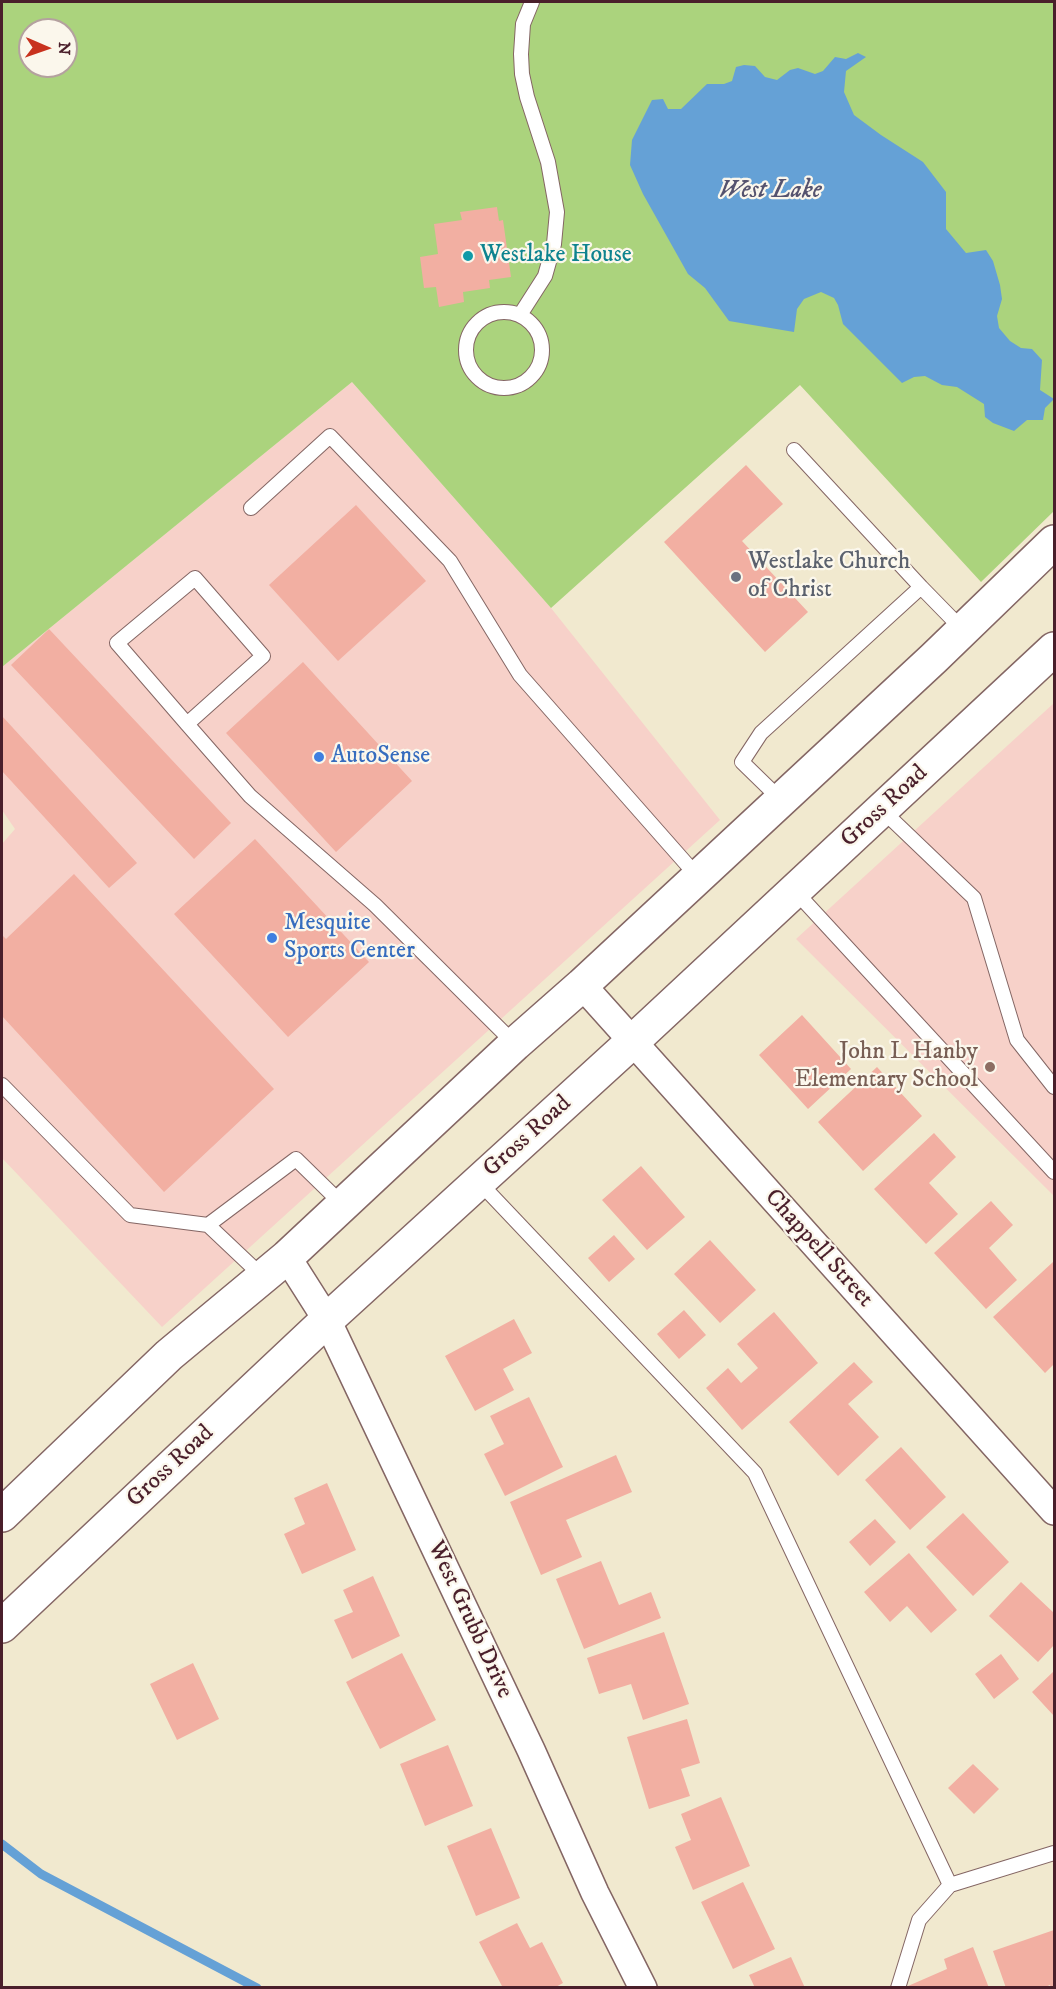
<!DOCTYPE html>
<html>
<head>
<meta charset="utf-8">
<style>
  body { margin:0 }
  #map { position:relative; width:1056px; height:1989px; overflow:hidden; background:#f1e9cf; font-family:"IM FELL DW Pica",serif }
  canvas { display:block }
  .frame { position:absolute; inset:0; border:3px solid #4a1f2b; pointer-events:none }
  .north { position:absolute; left:18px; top:18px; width:60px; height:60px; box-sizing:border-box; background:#fbf7ec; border:2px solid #b4a19f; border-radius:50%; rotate:92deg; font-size:16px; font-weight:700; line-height:24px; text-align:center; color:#4a1f2b }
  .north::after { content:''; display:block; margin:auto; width:21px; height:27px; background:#c8321e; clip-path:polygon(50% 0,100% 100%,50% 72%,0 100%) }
</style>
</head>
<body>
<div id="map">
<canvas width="1056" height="1989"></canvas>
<div class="frame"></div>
<div class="north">N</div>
</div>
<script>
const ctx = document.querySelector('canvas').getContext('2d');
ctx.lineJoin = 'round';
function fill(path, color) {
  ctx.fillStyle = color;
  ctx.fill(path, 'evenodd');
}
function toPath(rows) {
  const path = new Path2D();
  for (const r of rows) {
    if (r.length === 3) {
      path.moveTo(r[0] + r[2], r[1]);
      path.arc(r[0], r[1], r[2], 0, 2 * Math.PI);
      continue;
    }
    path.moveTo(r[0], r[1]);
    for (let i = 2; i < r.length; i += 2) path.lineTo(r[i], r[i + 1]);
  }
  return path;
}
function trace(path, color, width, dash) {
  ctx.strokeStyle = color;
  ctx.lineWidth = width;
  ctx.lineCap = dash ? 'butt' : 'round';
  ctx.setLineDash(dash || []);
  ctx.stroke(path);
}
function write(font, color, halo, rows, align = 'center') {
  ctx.font = font + ' "IM FELL DW Pica",serif';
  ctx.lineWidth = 4.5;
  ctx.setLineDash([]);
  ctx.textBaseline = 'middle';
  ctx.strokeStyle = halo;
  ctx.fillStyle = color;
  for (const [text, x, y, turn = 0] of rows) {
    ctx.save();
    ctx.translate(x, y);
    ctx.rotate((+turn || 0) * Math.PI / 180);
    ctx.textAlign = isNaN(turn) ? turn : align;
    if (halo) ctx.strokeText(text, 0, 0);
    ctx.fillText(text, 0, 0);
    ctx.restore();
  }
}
const built = toPath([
  [352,382,551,608,720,820,162,1327,2,1158,2,844,15,829,2,810,2,667],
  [1054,703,1054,1196,796,939]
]);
const green = toPath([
  [2,2,1054,2,1054,511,981,582,800,385,551,608,352,382,2,667],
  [30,30,66,30,66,66,30,66]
]);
const water = toPath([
  [858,53,866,57,846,71,844,92,854,115,881,135,923,162,946,192,946,229,966,253,986,250,993,261,1000,285,1002,299,997,316,999,328,1010,341,1021,348,1032,349,1042,360,1040,390,1054,399,1045,408,1043,420,1027,420,1014,431,993,423,985,417,984,404,957,387,942,385,925,376,914,377,902,383,843,324,838,305,834,298,821,292,804,299,797,309,794,332,729,321,705,288,688,274,643,194,630,165,632,140,652,100,663,99,668,109,681,109,707,84,724,84,732,81,736,67,744,65,755,66,765,77,777,80,790,70,798,68,815,74,823,71,835,57,846,59]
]);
const stream = toPath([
  [2,1844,41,1874,257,1988]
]);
const building = toPath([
  [497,207,499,221,503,220,511,277,489,280,490,288,463,292,464,302,439,307,436,287,424,288,420,257,438,254,434,224,462,220,460,212],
  [746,465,783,504,742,541,808,612,765,652,664,542],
  [356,505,426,581,338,661,269,585],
  [49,629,231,823,194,859,11,665],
  [303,662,412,781,336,852,226,733],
  [2,716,137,863,109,888,2,771],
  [255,839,369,962,288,1037,174,914],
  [74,874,274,1089,164,1192,2,1016,2,935,6,939],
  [802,1015,851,1069,808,1109,759,1055],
  [877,1067,922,1116,863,1171,818,1122],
  [934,1133,956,1157,929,1183,958,1214,926,1244,874,1189],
  [641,1166,685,1217,647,1250,602,1200],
  [991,1201,1013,1225,989,1248,1017,1280,986,1309,934,1253],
  [614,1235,635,1259,609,1282,588,1258],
  [710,1240,756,1290,720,1323,674,1274],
  [1053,1262,1054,1264,1054,1364,1045,1373,993,1317],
  [684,1310,706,1335,679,1359,657,1334],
  [774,1312,818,1363,742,1430,706,1388,728,1368,741,1383,758,1368,737,1344],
  [514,1319,532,1353,503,1369,514,1390,475,1411,445,1356],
  [854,1362,873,1382,848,1404,879,1437,838,1476,789,1422],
  [529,1397,563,1467,505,1496,484,1454,504,1444,490,1416],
  [901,1447,946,1497,910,1530,865,1480],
  [616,1455,632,1492,566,1520,582,1557,541,1575,510,1502],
  [327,1483,356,1550,302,1574,284,1534,305,1524,294,1498],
  [963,1513,1009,1562,973,1596,926,1547],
  [875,1519,896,1542,870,1566,849,1542],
  [909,1553,957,1610,931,1633,907,1606,890,1622,864,1592],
  [601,1561,619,1605,651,1592,661,1618,584,1649,556,1579],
  [373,1576,400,1636,352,1659,334,1620,353,1612,343,1590],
  [1021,1582,1054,1613,1054,1645,1038,1662,989,1616],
  [664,1632,689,1704,643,1720,631,1684,599,1694,587,1658],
  [402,1653,436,1720,380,1749,346,1682],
  [1001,1654,1019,1679,994,1699,975,1674],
  [193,1663,219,1719,177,1740,150,1684],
  [1054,1671,1054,1716,1032,1692],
  [687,1719,700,1763,681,1769,690,1796,649,1809,627,1737],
  [448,1745,473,1806,425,1826,400,1764],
  [973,1764,999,1789,974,1814,948,1788],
  [721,1797,750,1866,693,1890,675,1847,691,1840,681,1814],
  [491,1828,520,1898,476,1916,447,1846],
  [743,1882,775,1949,733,1969,701,1902],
  [517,1923,530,1948,542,1942,563,1983,554,1988,503,1988,479,1942],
  [1054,1930,1054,1988,1051,1988,1050,1985,1043,1988,1006,1988,993,1951],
  [973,1947,989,1988,909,1988,908,1986,947,1969,944,1959],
  [791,1957,805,1988,755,1988,749,1975]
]);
const service = toPath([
  [504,350,38],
  [520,315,545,276,554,244,557,212,548,162,527,97,522,74,521,54,523,24,532,2],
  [794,450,921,587],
  [251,508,330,436,450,561,520,675,698,877],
  [187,724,263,656,195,578,117,643,187,724,250,796,375,905,515,1044],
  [781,800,742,762,761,733,921,587,963,630],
  [882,810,974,898,1017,1040,1054,1087],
  [795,891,1054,1172],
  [2,1085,130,1215,208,1225,263,1277],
  [479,1182,755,1473,950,1885],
  [208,1225,296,1159,342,1204],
  [898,1988,919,1920,950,1885,1054,1853]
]);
const minor = toPath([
  [582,985,1054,1511],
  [287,1257,327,1320,531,1750,595,1893,643,1988]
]);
const secondary = toPath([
  [2,1515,169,1355,287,1257,515,1044,582,985,934,658,1054,542],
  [2,1626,327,1320,632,1042,1054,649]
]);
const markers = [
  [468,256,6,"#0f9aa8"],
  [736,577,6,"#6b7280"],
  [319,757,6,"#3f7fe0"],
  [272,938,6,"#3f7fe0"],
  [990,1067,6,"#8d6e63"]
];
const cultureNames = [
  ["Westlake House",480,256]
];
const worshipNames = [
  ["Westlake Church",748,563],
  ["of Christ",748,591]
];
const shopNames = [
  ["AutoSense",331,757],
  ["Mesquite",284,924],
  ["Sports Center",284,952]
];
const streetNames = [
  ["Gross Road",885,807,-43],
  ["Gross Road",528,1137,-42],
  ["Chappell Street",818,1249,48],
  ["Gross Road",171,1467,-43],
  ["West Grubb Drive",469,1620,65]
];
const educationNames = [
  ["John L Hanby",978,1053],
  ["Elementary School",978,1081]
];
const waterNames = [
  ["West Lake",770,192]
];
fill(built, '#f7d1c9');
fill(green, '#abd37d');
fill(water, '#65a1d6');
trace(stream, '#65a1d6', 9);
fill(building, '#f2afa2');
trace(service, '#846664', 16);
trace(minor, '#846664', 30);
trace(secondary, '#846664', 36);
trace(service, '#fff', 14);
trace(minor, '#fff', 27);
trace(secondary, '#fff', 33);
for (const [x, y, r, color] of markers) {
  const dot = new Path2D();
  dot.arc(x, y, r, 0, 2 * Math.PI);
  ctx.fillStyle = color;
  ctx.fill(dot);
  trace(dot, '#fbf7ec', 2);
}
write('24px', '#0d838f', '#fbf7ec', cultureNames, 'left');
write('24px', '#5b616d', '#fbf7ec', worshipNames, 'left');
write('24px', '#366cbe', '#fbf7ec', shopNames, 'left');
write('24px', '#4a1f2b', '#fbf7ec', streetNames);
write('24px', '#785e54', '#fbf7ec', educationNames, 'right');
write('italic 26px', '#55536f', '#fbf7ec', waterNames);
</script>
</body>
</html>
